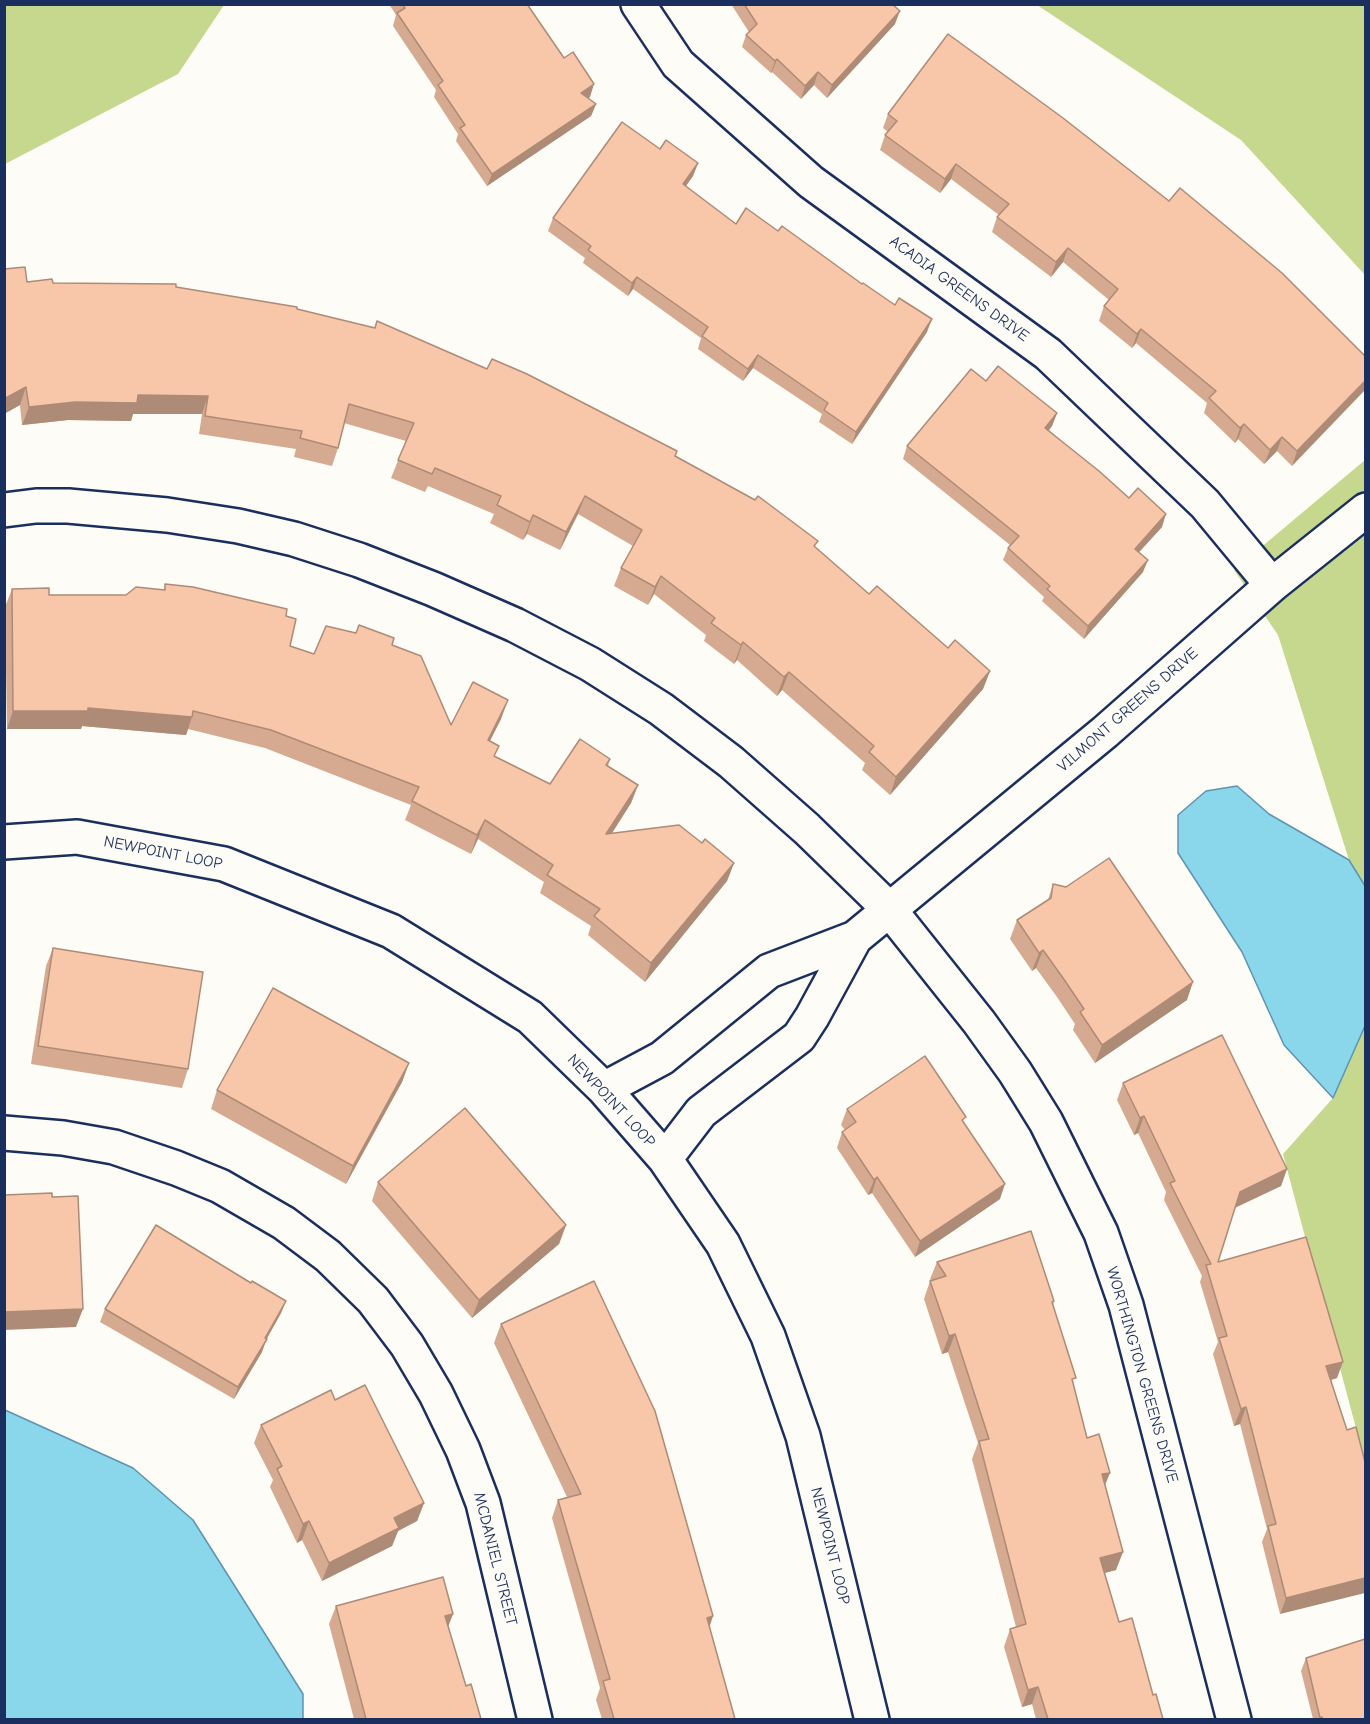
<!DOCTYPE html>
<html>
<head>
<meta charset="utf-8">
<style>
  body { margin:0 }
  #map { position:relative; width:1370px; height:1724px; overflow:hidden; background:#fdfcf7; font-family:"Comic Neue",sans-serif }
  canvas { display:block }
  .frame { position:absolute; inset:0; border:6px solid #1b2f5e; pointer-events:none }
</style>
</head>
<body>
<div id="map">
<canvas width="1370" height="1724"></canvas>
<div class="frame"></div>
</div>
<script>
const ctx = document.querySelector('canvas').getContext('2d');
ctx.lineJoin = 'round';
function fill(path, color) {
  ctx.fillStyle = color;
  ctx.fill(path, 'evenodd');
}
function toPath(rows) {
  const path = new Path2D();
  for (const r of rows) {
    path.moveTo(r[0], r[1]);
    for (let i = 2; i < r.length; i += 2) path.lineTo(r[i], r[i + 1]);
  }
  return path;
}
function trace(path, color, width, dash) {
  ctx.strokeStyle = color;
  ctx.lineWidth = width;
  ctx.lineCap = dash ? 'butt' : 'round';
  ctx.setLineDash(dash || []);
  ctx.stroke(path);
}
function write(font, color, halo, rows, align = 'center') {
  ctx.font = font + ' "Comic Neue",sans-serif';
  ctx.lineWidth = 4.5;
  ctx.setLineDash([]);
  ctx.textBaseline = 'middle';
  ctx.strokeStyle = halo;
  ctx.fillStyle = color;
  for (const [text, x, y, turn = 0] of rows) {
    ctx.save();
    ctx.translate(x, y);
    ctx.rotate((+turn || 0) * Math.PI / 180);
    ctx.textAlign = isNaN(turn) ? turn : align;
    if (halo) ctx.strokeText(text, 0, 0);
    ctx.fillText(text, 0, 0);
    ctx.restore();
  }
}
const green = toPath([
  [5,4,224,4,224,5,178,74,5,164],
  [1037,5,1365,5,1365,275,1241,140],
  [1365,460,1365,886,1349,860,1278,635,1234,570],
  [1365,1026,1365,1462,1283,1154,1333,1098]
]);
const water = toPath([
  [1237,786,1269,814,1349,860,1365,886,1365,1026,1333,1098,1284,1045,1242,952,1178,853,1178,815,1206,791,1237,786],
  [5,1410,133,1468,193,1520,303,1694,303,1719,5,1719,5,1410]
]);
const street = toPath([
  [638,4,678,64,811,182,1048,354,1205,504,1272,585],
  [4,510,36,506,68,506,167,515,238,526,294,539,359,560,433,589,515,625,590,664,661,709,731,762,807,829,889,909,979,1022,1015,1072,1046,1122,1101,1233,1126,1305,1234,1720],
  [4,842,77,837,224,864,391,931,530,1017,604,1089,665,1159,723,1244,768,1336,803,1436,872,1720],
  [604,1089,662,1058,769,971,855,938,1105,732,1272,585,1366,510],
  [4,1133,63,1138,114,1147,176,1168,220,1186,284,1223,328,1256,373,1300,407,1345,436,1394,463,1450,483,1503,535,1720],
  [665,1159,701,1112,799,1037,812,1017,855,938]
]);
const wall = toPath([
  [389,4,527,4,590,97,588,98,596,104,591,116,487,186,456,141,458,134,434,97,436,90,393,26,396,15],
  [731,4,892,4,895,24,827,98,814,85,801,99,772,72,771,73,742,47,746,35,749,32],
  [888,114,1365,356,1292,466,1277,451,1264,464,1238,439,1235,443,1204,413,1207,403,1136,343,1132,348,1099,321,1104,306,1109,300,1063,262,1051,277,992,232,997,217,999,215,951,179,940,193,880,150,885,135,888,132,883,128],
  [660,149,698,163,693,176,686,186,736,224,778,231,927,332,852,444,819,422,822,414,753,368,743,381,698,349,701,338,633,289,628,296,583,263,585,258,548,231,553,218],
  [4,269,27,282,176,287,297,309,375,328,377,321,677,451,675,457,815,547,869,594,948,648,990,671,983,689,890,795,862,770,865,763,782,690,777,696,737,660,734,664,704,641,706,635,654,594,648,605,614,586,621,568,633,546,578,514,560,550,527,534,523,540,490,523,494,514,428,486,425,492,391,478,406,441,344,423,338,448,332,466,294,457,296,449,199,434,202,414,133,414,131,421,68,420,22,425,20,405,4,414],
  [986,381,1057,413,1052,426,1049,430,1162,527,1139,552,1143,572,1084,639,1042,601,1044,597,1003,560,1008,548,1010,545,903,459,907,446],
  [165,584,286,616,290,646,314,654,392,645,451,725,501,719,490,741,495,757,550,784,610,759,608,766,638,785,631,803,612,833,702,843,734,863,727,881,645,982,588,935,591,926,540,893,544,882,478,839,471,854,405,820,411,805,265,748,188,729,186,735,82,726,81,729,7,729,5,607,12,589,49,595,126,595,164,590],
  [1053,884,1187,1000,1095,1063,1073,1030,1075,1024,1057,997,1036,968,1032,971,1010,939,1017,920,1048,900],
  [53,948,188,1069,182,1088,31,1064,46,966],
  [409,1063,402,1082,346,1184,211,1109,217,1090],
  [1123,1083,1287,1169,1281,1186,1235,1208,1218,1262,1337,1378,1331,1380,1347,1430,1356,1427,1280,1614,1262,1542,1267,1529,1240,1424,1234,1426,1213,1354,1218,1342,1200,1282,1202,1276,1164,1200,1166,1192,1138,1133,1134,1135,1117,1100],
  [847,1109,964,1123,1000,1199,915,1257,872,1193,868,1195,837,1148,842,1132,845,1130,841,1125],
  [378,1182,566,1225,559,1244,472,1318,372,1201],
  [937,1262,1054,1301,1053,1306,1087,1438,1105,1485,1116,1570,1104,1573,1119,1622,1153,1695,1163,1719,1036,1719,1032,1704,1022,1707,1004,1647,1010,1629,1016,1627,972,1459,978,1443,948,1352,942,1354,924,1299,930,1281,931,1281,930,1279],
  [251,1283,286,1301,281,1313,266,1340,262,1352,234,1399,100,1322,105,1309],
  [501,1324,709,1627,735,1719,602,1719,596,1700,600,1688,552,1518,558,1500,567,1497,494,1343],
  [335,1400,424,1503,417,1521,398,1531,392,1546,322,1581,302,1540,297,1543,270,1487,273,1480,254,1443,261,1425],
  [336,1606,453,1614,448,1626,466,1686,481,1719,354,1719,329,1624],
  [1306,1658,1365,1719,1313,1719,1301,1671]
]);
const shadedWall = toPath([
  [900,11,895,24,827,98,832,85],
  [777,59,772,72,771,73,775,61],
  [818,72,814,85,801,99,805,86],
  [594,84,590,97,577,106,581,93],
  [596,104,591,116,487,186,492,174],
  [698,163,693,176,678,197,683,184],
  [956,164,951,179,940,193,945,179],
  [1068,248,1063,262,1051,277,1056,262],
  [637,277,633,289,628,296,632,283],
  [932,319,927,332,852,444,856,432],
  [1141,329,1136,343,1132,348,1137,334],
  [758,355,753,368,743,381,748,369],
  [1365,381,1365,390,1292,466,1297,451],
  [26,387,20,405,4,414,4,399],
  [138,395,208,396,202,414,133,414,131,421,68,420,22,425,29,407],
  [1057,413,1052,426,1041,440,1045,428],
  [1244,424,1238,439,1235,443,1240,428],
  [1282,437,1277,451,1264,464,1270,450],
  [585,496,578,514,560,550,566,532],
  [1166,514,1162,527,1131,561,1135,549],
  [533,515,527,534,523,540,530,522],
  [1148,560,1143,572,1084,639,1088,626],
  [661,576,654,594,648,605,655,587],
  [743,642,737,660,734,664,741,645],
  [990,671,983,689,890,795,896,777],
  [789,672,782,690,777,696,784,677],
  [508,700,501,719,481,758,488,740],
  [88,708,192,717,186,735,82,726,81,729,7,729,13,711],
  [638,785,631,803,600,852,606,834],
  [485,820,478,839,471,854,477,835],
  [734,863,727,881,645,982,651,963],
  [1043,950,1036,968,1032,971,1039,953],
  [1193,982,1187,1000,1095,1063,1102,1045],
  [409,1063,402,1082,346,1184,353,1166],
  [1144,1116,1138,1133,1134,1135,1140,1118],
  [1287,1169,1281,1186,1234,1208,1240,1192],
  [877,1177,872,1193,868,1195,874,1180],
  [1005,1184,1000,1199,915,1257,920,1241],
  [566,1225,559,1244,472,1318,479,1300],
  [286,1301,281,1313,266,1340,262,1352,234,1399,238,1387],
  [83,1309,76,1327,4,1330,4,1312],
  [955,1334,948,1352,942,1354,949,1336],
  [1343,1362,1337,1378,1320,1383,1326,1366],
  [1246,1407,1240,1424,1234,1426,1241,1409],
  [1110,1473,1103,1490,1102,1474],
  [424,1503,417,1521,398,1531,392,1546,322,1581,329,1563,394,1518],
  [309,1521,302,1540,297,1543,303,1524],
  [1123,1552,1116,1570,1093,1576,1100,1558],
  [1365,1578,1365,1593,1280,1614,1286,1598],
  [453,1614,446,1632,445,1616],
  [713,1616,707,1635,707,1618],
  [1038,1687,1032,1704,1022,1707,1028,1690]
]);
const building = toPath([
  [402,4,527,4,564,58,573,52,594,84,581,93,596,104,492,174,460,128,465,125,438,85,443,81,397,13,405,8,402,4],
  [744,4,892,4,900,11,832,85,818,72,805,86,777,59,775,61,746,35,757,24,744,4],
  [948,34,1063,118,1169,201,1180,188,1282,273,1365,356,1365,381,1297,451,1282,437,1270,450,1244,424,1240,428,1209,398,1216,391,1141,329,1137,334,1104,306,1118,289,1068,248,1056,262,997,217,1009,204,956,164,945,179,885,135,897,121,888,114,948,34],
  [622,122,660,149,666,140,698,163,683,184,736,224,746,208,778,231,782,226,862,284,863,283,895,305,899,298,932,319,856,432,824,410,828,403,758,355,748,369,702,336,708,327,637,277,632,283,588,250,591,246,553,218,622,122],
  [25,267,27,282,52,279,53,283,176,284,176,287,297,307,297,309,375,328,377,321,487,369,492,359,527,374,677,451,675,456,755,500,758,496,818,541,814,546,869,594,877,586,948,648,955,640,990,671,896,777,869,752,874,746,789,672,784,677,743,642,741,645,711,623,715,618,661,576,655,587,621,568,642,530,585,496,566,532,533,515,530,522,497,505,501,496,435,468,432,474,398,460,414,423,349,404,338,448,300,438,302,431,205,416,208,396,138,395,137,403,75,402,29,407,26,387,4,399,4,269,25,267],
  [998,366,1057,413,1045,428,1099,471,1129,498,1138,488,1166,514,1135,549,1148,560,1088,626,1047,589,1050,586,1008,548,1019,536,907,446,971,369,986,381,998,366],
  [165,584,193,587,287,609,286,616,296,619,290,646,314,654,326,626,356,633,359,625,394,638,392,645,421,656,451,725,473,682,508,700,488,740,499,746,494,756,550,784,580,739,610,759,606,765,638,785,606,834,679,825,702,843,705,839,734,863,651,963,594,916,600,909,547,875,553,865,485,820,477,835,412,801,419,787,271,730,193,711,192,717,88,708,88,711,13,711,12,589,49,588,49,595,126,595,136,587,165,590,165,584],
  [1109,858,1193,982,1102,1045,1080,1012,1084,1009,1063,978,1043,950,1039,953,1017,920,1051,898,1053,884,1066,887,1109,858],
  [53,948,203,972,188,1069,38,1046,53,948],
  [273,988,409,1063,353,1166,217,1090,273,988],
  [1222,1035,1287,1169,1240,1192,1218,1262,1306,1237,1343,1362,1326,1366,1347,1430,1356,1427,1365,1462,1365,1578,1286,1598,1268,1526,1276,1524,1246,1407,1241,1409,1219,1338,1227,1336,1206,1265,1211,1264,1170,1183,1175,1181,1144,1116,1140,1118,1123,1083,1222,1035],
  [925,1056,966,1117,962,1120,1005,1184,920,1241,877,1177,874,1180,842,1132,856,1122,847,1109,925,1056],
  [465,1108,566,1225,479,1300,378,1182,465,1108],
  [52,1193,52,1197,78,1196,83,1309,4,1312,4,1195,52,1193],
  [156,1225,251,1283,252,1281,286,1301,265,1338,267,1339,238,1387,105,1309,156,1225],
  [1031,1231,1054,1301,1052,1302,1076,1378,1072,1379,1087,1438,1099,1434,1110,1473,1102,1474,1123,1552,1100,1558,1119,1622,1132,1618,1153,1695,1156,1694,1163,1719,1048,1719,1038,1687,1028,1690,1010,1629,1026,1624,979,1441,989,1439,955,1334,949,1336,930,1281,946,1276,937,1262,1031,1231],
  [594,1281,655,1411,713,1616,707,1618,735,1719,614,1719,603,1681,610,1679,558,1500,581,1494,501,1324,594,1281],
  [365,1385,424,1503,394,1518,399,1528,329,1563,309,1521,303,1524,277,1469,282,1466,261,1425,331,1390,335,1400,365,1385],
  [443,1577,453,1614,445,1616,466,1686,471,1684,481,1719,366,1719,336,1606,443,1577],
  [1365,1639,1365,1719,1323,1719,1322,1717,1320,1718,1306,1658,1365,1639]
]);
const streetNames = [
  ["ACADIA GREENS DRIVE",959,289,36],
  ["VILMONT GREENS DRIVE",1128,710,-41],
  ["NEWPOINT LOOP",163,853,11],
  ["NEWPOINT LOOP",611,1101,47],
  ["WORTHINGTON GREENS DRIVE",1142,1375,74],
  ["NEWPOINT LOOP",830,1546,76],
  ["MCDANIEL STREET",495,1559,76]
];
fill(green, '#c5d88d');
fill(water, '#8ad6ea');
trace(water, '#5e93b2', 1.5);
trace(street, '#1b2f5e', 38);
trace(street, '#fdfcf7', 33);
fill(wall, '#d5aa90');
fill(shadedWall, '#ae8b76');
fill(building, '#f8c6a8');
trace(building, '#ae8b76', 1.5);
write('16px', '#1b2f5e', '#fdfcf7', streetNames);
</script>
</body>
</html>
